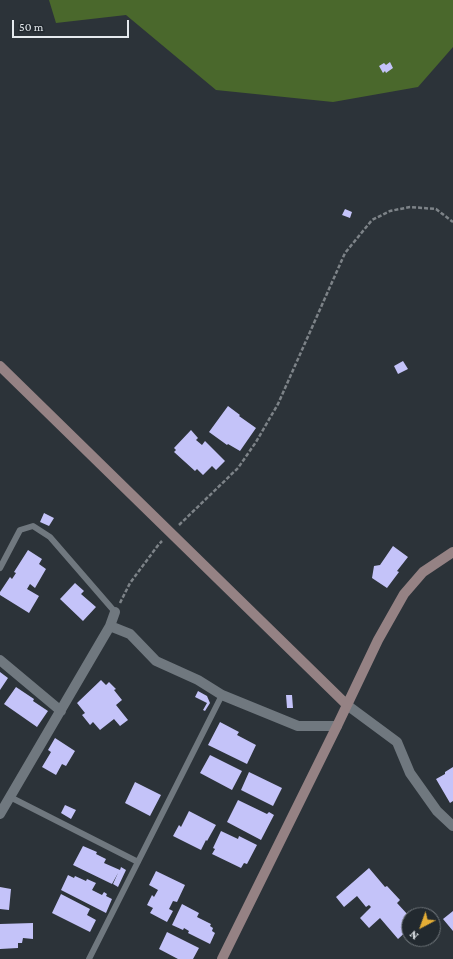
<!DOCTYPE html>
<html>
<head>
<meta charset="utf-8">
<style>
  body { margin:0 }
  #map { position:relative; width:453px; height:959px; overflow:hidden; background:#2c3339; font-family:"Crimson Pro",serif }
  canvas { display:block }
  .north { position:absolute; left:401px; top:907px; width:40px; height:40px; box-sizing:border-box; background:#22292f; border:1px solid #70767b; border-radius:50%; rotate:221deg; font-size:11px; font-weight:700; line-height:16px; text-align:center; color:#e5eaee }
  .north::after { content:''; display:block; margin:auto; width:14px; height:18px; background:#e4ad35; clip-path:polygon(50% 0,100% 100%,50% 72%,0 100%) }
  .scale { position:absolute; left:12px; top:20px; width:117px; height:18px; box-sizing:border-box; border:2px solid #e5eaee; border-top:0; padding-left:5px; font-size:12px; line-height:14px; white-space:nowrap; color:#e5eaee; -webkit-text-stroke:3px #22292f; paint-order:stroke }
</style>
</head>
<body>
<div id="map">
<canvas width="453" height="959"></canvas>
<div class="north">N</div>
<div class="scale">50 m</div>
</div>
<script>
const ctx = document.querySelector('canvas').getContext('2d');
ctx.lineJoin = 'round';
function fill(path, color) {
  ctx.fillStyle = color;
  ctx.fill(path, 'evenodd');
}
function toPath(rows) {
  const path = new Path2D();
  for (const r of rows) {
    path.moveTo(r[0], r[1]);
    for (let i = 2; i < r.length; i += 2) path.lineTo(r[i], r[i + 1]);
  }
  return path;
}
function trace(path, color, width, dash) {
  ctx.strokeStyle = color;
  ctx.lineWidth = width;
  ctx.lineCap = dash ? 'butt' : 'round';
  ctx.setLineDash(dash || []);
  ctx.stroke(path);
}
const forest = toPath([
  [49,0,453,0,453,47,418,87,333,102,216,90,126,15,56,23]
]);
const building = toPath([
  [390,62,393,68,386,73,385,71,383,73,379,66,384,63,386,65],
  [345,209,352,212,350,218,342,215],
  [403,361,408,369,398,374,394,366],
  [228,406,240,415,239,416,256,428,240,451,228,444,227,445,209,432],
  [191,430,198,438,196,440,202,445,205,441,225,461,216,470,212,466,203,475,197,469,195,471,174,452,176,450,174,448],
  [44,513,54,518,49,526,40,522],
  [393,546,408,557,397,571,399,572,387,588,372,578,374,566,380,565],
  [28,550,42,559,39,564,46,569,35,588,30,584,27,589,39,596,29,613,0,595,0,592,10,577,12,579,16,573,14,572],
  [75,583,84,591,81,594,96,607,83,621,60,599],
  [0,672,8,678,0,690],
  [101,680,106,685,109,682,116,689,114,690,122,700,116,705,128,720,120,726,114,719,100,730,93,722,90,725,82,715,85,713,77,703],
  [16,687,34,699,33,701,48,711,37,727,4,704],
  [198,691,207,696,210,703,205,711,203,710,207,703,195,697],
  [286,695,292,695,293,708,287,708],
  [220,722,239,732,237,735,256,745,247,764,208,745],
  [55,738,75,751,66,766,62,764,56,775,42,767,51,752,48,750],
  [210,755,242,771,232,790,200,773],
  [453,767,453,801,450,803,436,779,445,774,445,772],
  [249,772,282,788,273,806,241,790],
  [135,782,161,795,150,816,125,803],
  [238,800,267,814,269,812,274,815,261,840,227,822],
  [65,805,76,810,71,819,61,813],
  [189,811,216,825,207,841,206,840,201,850,173,836,179,825,181,827],
  [221,831,238,839,239,836,257,845,247,864,244,863,241,868,212,854,215,849,213,848],
  [83,846,97,852,96,854,106,859,104,863,120,870,121,867,126,870,118,887,113,884,118,873,112,884,73,865],
  [369,868,385,887,387,886,400,900,397,903,409,916,409,929,398,939,380,918,369,928,360,918,371,907,369,905,366,907,357,896,344,907,336,897],
  [156,871,185,885,177,902,173,901,169,909,173,911,167,922,150,913,153,908,147,905,152,895,154,897,158,890,149,885],
  [68,875,74,878,75,876,86,881,87,879,96,883,92,890,102,895,104,892,107,894,106,896,112,899,106,913,61,890],
  [0,887,11,889,9,910,0,909],
  [61,894,90,909,87,915,96,920,90,932,52,913],
  [182,904,199,913,197,917,211,924,210,926,213,928,212,931,215,933,210,944,188,933,189,931,184,928,183,930,172,925],
  [453,911,453,931,443,919],
  [33,923,33,939,23,938,22,943,18,943,18,948,0,949,0,924],
  [167,932,199,948,193,959,178,959,159,949]
]);
const path = toPath([
  [179,525,238,468,256,442,278,404,345,253,372,220,390,211,410,207,436,209,453,222],
  [120,603,130,583,159,544,162,541]
]);
const lane = toPath([
  [0,568,20,530,33,526,50,537,115,612],
  [10,797,138,862],
  [89,959,222,695]
]);
const street = toPath([
  [110,626,130,634,156,661,198,680,222,695,298,726,337,726],
  [0,660,61,711],
  [347,705,397,742,410,773,437,811,453,826],
  [0,814,110,626,115,612]
]);
const secondary = toPath([
  [0,366,347,705],
  [222,959,337,726,378,640,404,594,423,572,453,552]
]);
fill(forest, '#4a682c');
fill(building, '#c4c3f9');
trace(path, '#7d8388', 2.5, [4, 2]);
trace(lane, '#70787f', 6);
trace(street, '#70787f', 10);
trace(secondary, '#958284', 10);
</script>
</body>
</html>
